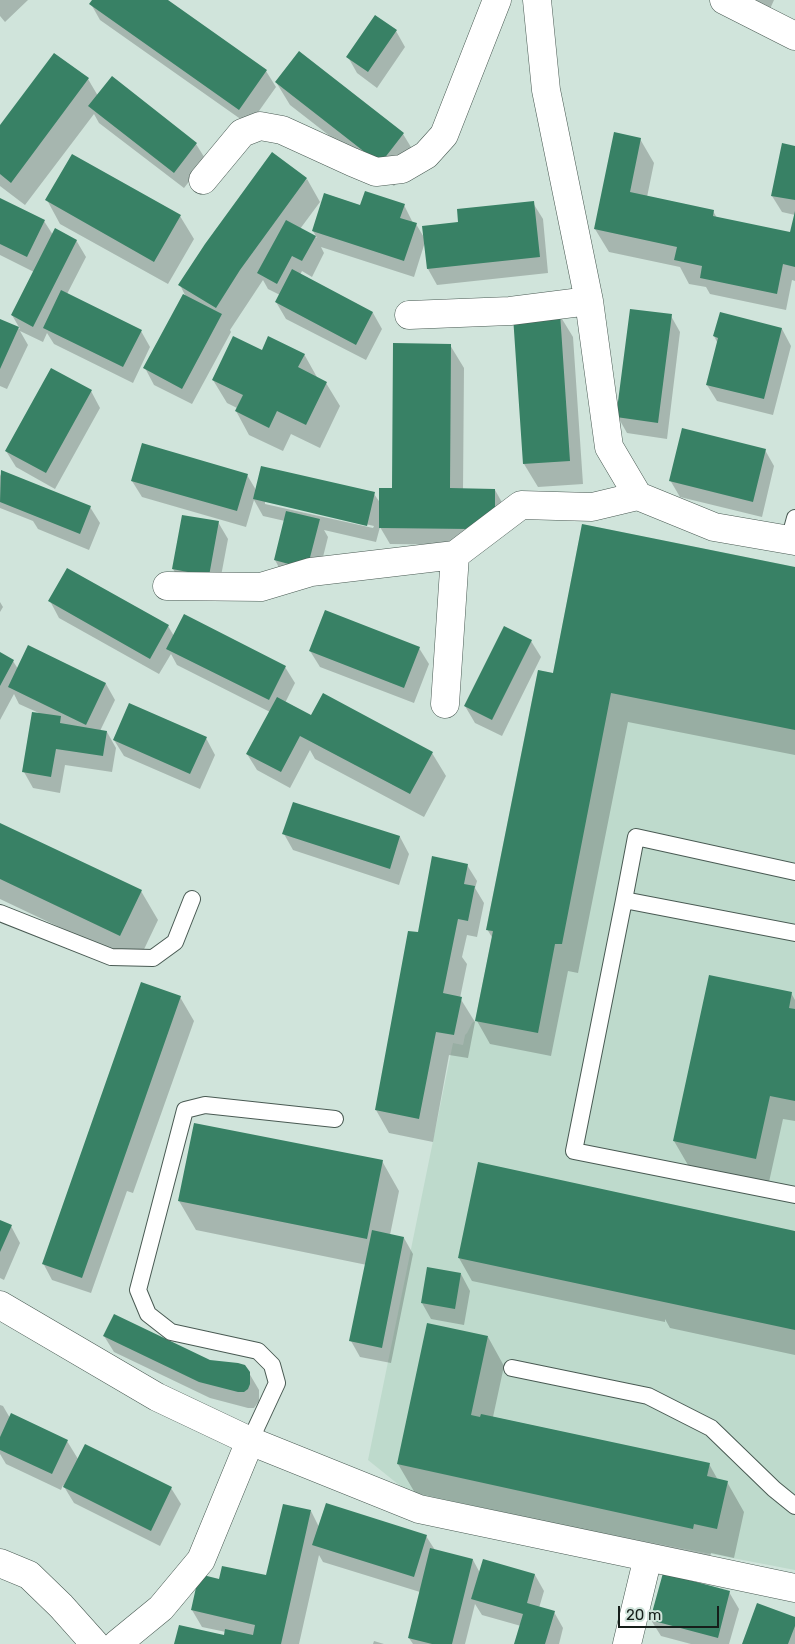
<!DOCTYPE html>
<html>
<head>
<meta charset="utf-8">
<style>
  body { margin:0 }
  #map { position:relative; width:795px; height:1644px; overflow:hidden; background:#d0e4db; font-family:Rubik,sans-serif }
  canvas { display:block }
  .scale { position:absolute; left:618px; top:1606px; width:101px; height:22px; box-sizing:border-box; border:2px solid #161e1a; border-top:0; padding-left:6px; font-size:15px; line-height:18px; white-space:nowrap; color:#161e1a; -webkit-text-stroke:4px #d0e4db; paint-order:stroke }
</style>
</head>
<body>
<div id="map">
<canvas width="795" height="1644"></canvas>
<div class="scale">20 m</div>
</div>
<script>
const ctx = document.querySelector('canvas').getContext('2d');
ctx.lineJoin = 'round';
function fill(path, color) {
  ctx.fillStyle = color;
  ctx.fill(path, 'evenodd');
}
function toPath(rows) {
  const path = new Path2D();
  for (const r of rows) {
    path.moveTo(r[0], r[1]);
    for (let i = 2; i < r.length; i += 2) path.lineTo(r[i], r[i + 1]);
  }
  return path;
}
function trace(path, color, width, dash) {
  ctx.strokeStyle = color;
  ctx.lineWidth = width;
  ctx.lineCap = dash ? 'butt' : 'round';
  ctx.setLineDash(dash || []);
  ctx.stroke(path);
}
const built = toPath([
  [582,524,795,567,795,1570,414,1497,368,1460,453,1043,463,1045,465,1035,467,1033,472,1023,475,1021,493,932,486,930,538,670,553,673]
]);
const shadow = toPath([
  [0,0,28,0,5,22,0,16],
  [94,0,166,0,266,71,276,87,249,125,100,20,91,4],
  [724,0,774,0,766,18],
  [396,31,405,47,377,88,357,73,348,57],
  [55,54,88,79,98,96,196,144,206,160,184,188,99,123,94,114,25,205,0,186,0,127],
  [276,82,403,134,417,157,394,186,290,105],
  [640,139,654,163,647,197,713,211,717,218,791,233,795,215,782,212,772,196,795,147,795,281,792,280,786,310,710,294,706,287,689,284,680,267,609,252,595,229],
  [307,179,320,202,300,229,317,238,313,231,361,206,404,205,413,223,416,224,425,239,460,223,533,203,543,219,548,273,437,285,428,269,425,242,414,277,321,247,324,253,312,277,302,271,300,275,373,313,382,329,366,360,286,319,276,302,280,295,268,289,263,280,230,330,231,332,192,404,154,385,145,368,186,297,180,285],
  [0,199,44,221,53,235,76,240,86,257,67,294,141,331,150,347,133,383,54,344,47,333,43,342,20,331,28,345,7,389,0,386,0,320,20,329,12,315,34,272,0,255],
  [47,200,180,216,194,239,168,284,60,224],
  [559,314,573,337,583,484,538,487,524,464],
  [671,316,680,332,667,439,627,433,618,417],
  [782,329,791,346,773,415,717,401,707,385,718,344,714,336],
  [450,345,464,368,463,490,495,490,504,506,479,545,390,544,380,527,376,542,324,530,328,537,316,585,284,577,275,560,285,521,263,516,254,500,246,527,142,497,132,481,247,475,256,490,374,494,381,504,394,489],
  [265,501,374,526,373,528,265,504],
  [262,352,304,354,318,379,326,383,340,406,320,448,291,434,283,451,249,435,236,411,237,408,227,403,213,380],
  [91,391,100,408,55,489,16,467,6,451],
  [765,450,774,466,762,517,680,497,670,480],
  [2,472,90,507,100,523,89,550,38,529,33,521,0,508,0,476],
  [218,522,228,539,218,592,182,585,173,569],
  [795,568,795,755,628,722,578,973,568,971,551,1056,490,1044,477,1021,493,939,487,929,554,674],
  [50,601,168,626,174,636,285,667,295,683,285,703,310,716,432,753,446,776,424,817,315,759,310,750,290,788,257,770,247,754,270,712,177,665,171,654,159,674,59,618],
  [0,602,3,607,0,612],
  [531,641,541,657,502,736,475,723,465,706],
  [419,648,429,664,414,703,320,667,310,651],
  [0,654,13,661,18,669,106,684,115,700,100,731,107,732,116,748,112,772,65,765,60,793,33,788,24,772,39,713,19,704,14,694,0,720],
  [206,738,215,755,200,789,124,756,114,740],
  [294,803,400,837,409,854,399,885,293,850,284,834],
  [0,824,141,891,158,920,137,964,0,899],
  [467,865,477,881,475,888,484,903,477,937,467,935,462,957,467,964,460,998,475,1022,468,1058,449,1055,433,1142,389,1133,376,1110,420,934],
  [791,993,795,1000,795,1121,783,1119,769,1182,688,1165,674,1141],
  [180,997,194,1021,133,1193,127,1191,91,1293,52,1280,43,1263],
  [382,1161,399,1191,390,1235,404,1238,413,1254,391,1363,360,1357,351,1341,367,1265,196,1230,179,1201],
  [0,1222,11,1226,20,1243,4,1280,0,1278],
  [795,1232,795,1355,670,1328,665,1319,665,1322,472,1281,459,1258],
  [461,1274,470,1291,464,1325,431,1319,422,1303],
  [104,1336,210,1361,249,1373,259,1390,259,1401,254,1408,248,1408,210,1398,114,1352],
  [488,1337,504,1366,493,1417,709,1464,718,1480,727,1482,744,1512,734,1558,711,1553,710,1557,415,1493,398,1464],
  [0,1405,3,1406,10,1418,67,1441,78,1459,171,1488,181,1504,160,1546,74,1503,63,1485,61,1490,6,1464,0,1454],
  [311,1511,319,1527,426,1536,435,1550,473,1560,480,1573,535,1575,544,1591,539,1608,554,1612,563,1628,559,1644,516,1644,521,1626,482,1615,475,1604,465,1644,413,1644,409,1638,420,1592,323,1562,319,1555,299,1644,176,1644,225,1636,226,1632,202,1627,192,1610,220,1580,265,1577],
  [729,1592,739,1609,729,1644,691,1644,661,1636,651,1620],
  [795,1618,795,1644,743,1644],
  [374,1641,384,1644,373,1644]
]);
const building = toPath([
  [92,0,168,0,267,70,239,110,89,4],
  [375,15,397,30,368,72,346,57],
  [299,51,404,133,380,164,275,82],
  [54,53,89,78,11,183,0,174,0,125],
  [112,76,197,143,174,173,88,106],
  [614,132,641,138,630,192,714,210,713,216,790,232,795,211,795,267,783,264,777,294,700,278,702,266,674,260,677,247,594,229],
  [782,143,795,146,795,200,771,196],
  [272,152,307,178,240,270,216,308,178,285,205,244],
  [72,154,181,215,154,262,45,200],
  [365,191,405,204,400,218,417,223,404,261,312,231,324,193,360,205],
  [0,198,45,220,27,257,0,244],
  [534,201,540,257,427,269,422,226,458,222,457,209],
  [286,220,316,236,302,261,292,256,277,284,257,273],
  [55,228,77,240,33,327,11,315],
  [292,269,373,312,356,345,275,302],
  [61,290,142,330,123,367,43,328],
  [183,294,222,314,182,389,143,368],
  [630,309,672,314,658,423,616,417],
  [720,312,782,328,764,399,706,385,718,338,713,336],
  [560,313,570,461,523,464,513,316],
  [0,319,19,327,0,369],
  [233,336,262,350,268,336,305,354,298,367,327,382,306,425,277,411,269,428,235,411,243,395,212,380],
  [393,343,451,344,450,488,495,489,495,507,470,529,379,528,379,488,392,488],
  [51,368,92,390,46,473,5,451],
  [682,428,766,449,753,502,669,481],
  [142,443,248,474,237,511,131,481],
  [261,466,375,492,367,526,253,499],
  [1,470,91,506,80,534,0,502],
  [286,511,320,519,307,569,274,560],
  [182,515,219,521,209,576,172,569],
  [582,524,795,567,795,730,611,693,562,944,555,944,538,1033,475,1021,493,931,486,930,538,670,553,673],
  [67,568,169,625,150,659,48,601],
  [325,610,420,647,404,688,309,651],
  [184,614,286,666,269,700,166,649],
  [504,626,532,640,492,720,464,706],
  [28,645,106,683,86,725,8,687],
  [0,652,14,660,0,686],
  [323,693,433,752,410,794,300,736,281,772,246,754,277,697,311,715],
  [129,703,207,737,190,774,113,740],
  [32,712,61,716,60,723,107,731,103,756,56,749,51,777,22,772],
  [293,802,400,836,390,869,282,834],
  [0,823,142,890,120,936,0,879],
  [432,856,468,864,464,884,475,886,468,921,458,919,443,993,462,997,454,1035,436,1032,419,1119,375,1110,408,931,418,932],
  [709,975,792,992,789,1008,795,1009,795,1101,770,1096,756,1159,673,1141],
  [141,982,181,996,82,1278,42,1264],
  [194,1123,383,1160,367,1239,178,1201],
  [478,1162,795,1231,795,1330,458,1258],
  [0,1220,12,1225,0,1252],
  [372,1230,404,1237,382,1348,349,1341],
  [427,1267,461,1273,455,1309,421,1303],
  [114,1314,210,1360,238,1363,245,1365,250,1372,250,1384,248,1389,244,1392,238,1392,199,1382,103,1336],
  [427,1323,488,1336,471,1415,480,1417,481,1414,710,1463,707,1476,728,1481,717,1529,694,1524,693,1529,397,1464],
  [11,1413,68,1440,52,1474,0,1450,0,1437],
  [85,1444,172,1487,151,1531,63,1487],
  [326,1503,427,1535,414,1577,312,1545],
  [283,1504,311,1510,281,1644,174,1644,179,1625,224,1635,225,1629,253,1635,255,1625,191,1610,199,1574,219,1579,222,1566,266,1575],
  [430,1548,473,1559,452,1644,432,1644,408,1638],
  [483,1559,535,1574,527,1603,555,1611,545,1644,514,1644,523,1614,471,1599],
  [663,1573,730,1591,718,1638,650,1620],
  [757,1603,795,1617,795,1626,788,1644,742,1644]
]);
const lane = toPath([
  [789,540,795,518],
  [624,900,636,837,795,872],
  [0,913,111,957,153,958,175,942,192,899],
  [795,933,624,900,574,1151,795,1195],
  [512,1368,648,1396,711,1428,774,1489,795,1506],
  [250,1441,277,1383,272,1365,258,1351,171,1332,148,1314,138,1290,185,1110,205,1105,335,1119]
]);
const street = toPath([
  [537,0,546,90,589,301,609,447,638,496,714,527,795,541],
  [724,0,795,36],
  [203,180,242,133,260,126,282,130,352,162,376,172,402,169,426,155,444,135,497,0],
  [409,315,510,311,589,301],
  [167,586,261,587,311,572,455,555,521,505,592,507,638,496],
  [445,704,455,555],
  [0,1305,157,1397,250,1441,419,1509,795,1588],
  [0,1563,29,1575,61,1606,95,1644],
  [117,1644,161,1608,201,1560,250,1441],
  [627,1644,648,1557]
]);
fill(built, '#bedacc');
fill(shadow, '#0003');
fill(building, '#388165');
trace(lane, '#495a53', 18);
trace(street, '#495a53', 29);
trace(lane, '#fff', 16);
trace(street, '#fff', 28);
</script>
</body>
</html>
